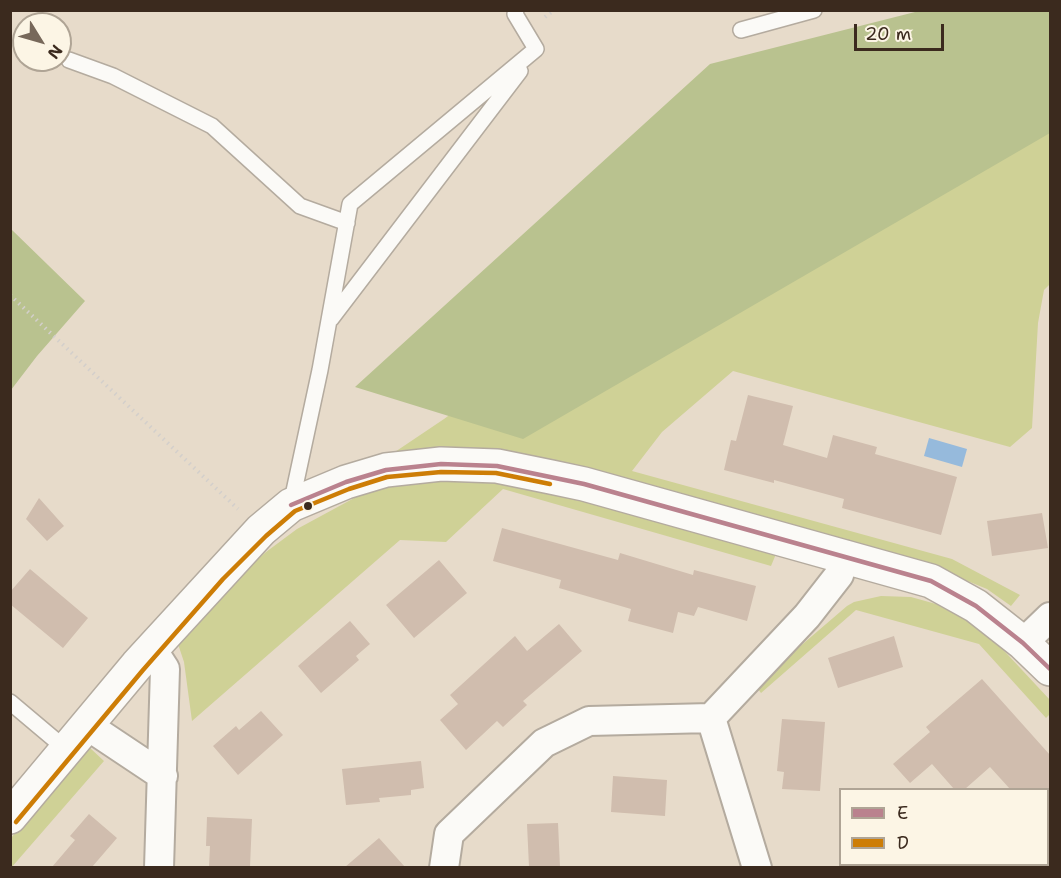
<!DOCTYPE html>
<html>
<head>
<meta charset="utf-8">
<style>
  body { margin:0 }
  #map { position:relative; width:1061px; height:878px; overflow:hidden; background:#e7dbca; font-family:"Shantell Sans",sans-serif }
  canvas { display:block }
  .frame { position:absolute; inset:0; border:12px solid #3b2a1e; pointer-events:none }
  .legend { position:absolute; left:839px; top:788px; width:210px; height:78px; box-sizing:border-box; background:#fcf5e5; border:2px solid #afa495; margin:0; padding:8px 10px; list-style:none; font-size:18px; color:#3b2a1e }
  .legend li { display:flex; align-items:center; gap:12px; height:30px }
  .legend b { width:30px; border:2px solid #afa495 }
  .north { position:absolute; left:12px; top:12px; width:60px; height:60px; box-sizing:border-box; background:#fcf5e5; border:2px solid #afa495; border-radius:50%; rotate:127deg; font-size:16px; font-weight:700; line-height:24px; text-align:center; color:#3b2a1e }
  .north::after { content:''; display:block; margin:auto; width:21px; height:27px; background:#77685a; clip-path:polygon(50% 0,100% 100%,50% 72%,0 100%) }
  .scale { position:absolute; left:854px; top:24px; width:90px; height:27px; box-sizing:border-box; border:3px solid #3b2a1e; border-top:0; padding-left:8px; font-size:18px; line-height:21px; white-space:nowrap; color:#3b2a1e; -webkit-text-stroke:4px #fcf5e5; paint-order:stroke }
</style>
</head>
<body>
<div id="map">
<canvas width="1061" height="878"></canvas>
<div class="frame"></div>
<ul class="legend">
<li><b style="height:8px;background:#ba828e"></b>E</li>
<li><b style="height:8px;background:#cd7d06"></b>D</li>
</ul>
<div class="north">N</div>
<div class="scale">20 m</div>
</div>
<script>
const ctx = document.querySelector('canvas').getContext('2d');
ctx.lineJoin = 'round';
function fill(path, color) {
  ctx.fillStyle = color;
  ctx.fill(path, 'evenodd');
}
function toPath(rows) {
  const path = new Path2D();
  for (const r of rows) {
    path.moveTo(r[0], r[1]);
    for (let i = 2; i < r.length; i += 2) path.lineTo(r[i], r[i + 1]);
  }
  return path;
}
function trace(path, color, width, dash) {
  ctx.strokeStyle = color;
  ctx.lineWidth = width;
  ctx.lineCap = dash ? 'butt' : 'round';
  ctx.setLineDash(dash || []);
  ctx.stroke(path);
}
const green = toPath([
  [998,11,1050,11,1050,284,1044,290,1038,323,1032,428,1010,447,733,371,662,432,632,471,952,559,1020,595,1011,606,987,589,948,573,523,463,383,460,444,419],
  [465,479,506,483,639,515,776,554,771,566,503,489,446,542,400,540,192,721,184,662,177,641,234,580,266,552,297,529,369,490,431,480],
  [881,596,911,597,936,604,968,621,995,641,1050,700,1050,714,1046,718,979,644,856,610,761,693,755,685,847,606,854,602],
  [89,747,104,761,11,868,11,838]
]);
const forest = toPath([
  [919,11,1050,11,1050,133,523,439,355,387,710,64],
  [11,229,85,301,37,356,11,390]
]);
const water = toPath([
  [929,438,967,449,962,467,924,456]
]);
const building = toPath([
  [748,395,793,406,783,445,827,458,833,435,877,447,875,454,957,477,941,535,842,508,844,499,774,480,774,483,724,470,731,440,736,441],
  [39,498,64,526,47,541,26,519],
  [1042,513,1048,548,992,556,987,521],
  [502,528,618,560,620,553,693,575,694,570,756,586,747,621,698,607,694,616,678,612,673,633,628,621,631,609,559,588,561,580,493,561],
  [439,560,467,593,414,638,386,605],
  [30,569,88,618,63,648,10,604,10,592],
  [350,621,370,644,356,656,359,660,321,693,298,666],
  [559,624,582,651,523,701,527,705,503,727,497,721,466,750,440,720,458,704,450,695,515,636,527,651],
  [894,636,903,667,838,688,828,658],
  [982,679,1050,755,1050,789,1010,789,990,767,965,789,954,789,932,764,910,783,893,764,930,732,926,727],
  [261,711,283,735,238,775,213,746,236,726,239,730],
  [782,719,825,722,820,791,782,789,784,772,777,771],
  [421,761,424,788,411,790,411,795,379,798,380,802,346,805,342,769],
  [613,776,667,780,665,816,611,812],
  [89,814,117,838,92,867,52,867,75,840,70,836],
  [207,817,252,819,250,867,209,867,210,846,206,846],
  [558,823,560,867,529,867,527,824],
  [379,838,405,867,345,867]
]);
const path = toPath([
  [545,17,554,10],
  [10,295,238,509]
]);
const service = toPath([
  [741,30,814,10],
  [69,60,113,76,212,126,300,206,347,223],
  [331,319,520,71],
  [291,505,320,370,350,204,536,49,515,14,516,10],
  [10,702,67,750]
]);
const minor = toPath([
  [1023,643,1050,617],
  [152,649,165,669,159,868],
  [711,718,757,868],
  [88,726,163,776],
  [444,868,449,834,544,743,589,721,711,718,807,616,839,575,845,555]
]);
const tertiary = toPath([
  [10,817,137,665,261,530,291,505,346,482,386,470,441,464,497,466,551,477,584,484,931,581,976,606,1023,643,1050,669]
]);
const bus1 = toPath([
  [291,505,346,482,386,470,441,464,497,466,584,484,931,581,976,606,1023,643,1050,669]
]);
const bus2 = toPath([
  [16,822,143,670,223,579,266,536,295,511,349,489,387,477,441,472,496,473,550,484]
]);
const markers = [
  [308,506,5,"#3b2a1e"]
];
fill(green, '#cfd196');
fill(forest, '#b9c28f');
fill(water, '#96badc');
fill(building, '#d0bdae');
trace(service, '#b4ab9f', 18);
trace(minor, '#b4ab9f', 32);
trace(tertiary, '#b4ab9f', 36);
trace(path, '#d3cfcb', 4, [1.5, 4.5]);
trace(service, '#fbfaf7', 15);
trace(minor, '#fbfaf7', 28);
trace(tertiary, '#fbfaf7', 33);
trace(bus1, '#ba828e', 4.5);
trace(bus2, '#cd7d06', 4.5);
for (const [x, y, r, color] of markers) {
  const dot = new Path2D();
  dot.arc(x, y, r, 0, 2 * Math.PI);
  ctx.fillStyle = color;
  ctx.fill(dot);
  trace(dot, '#fcf5e5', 2);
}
</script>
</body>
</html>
